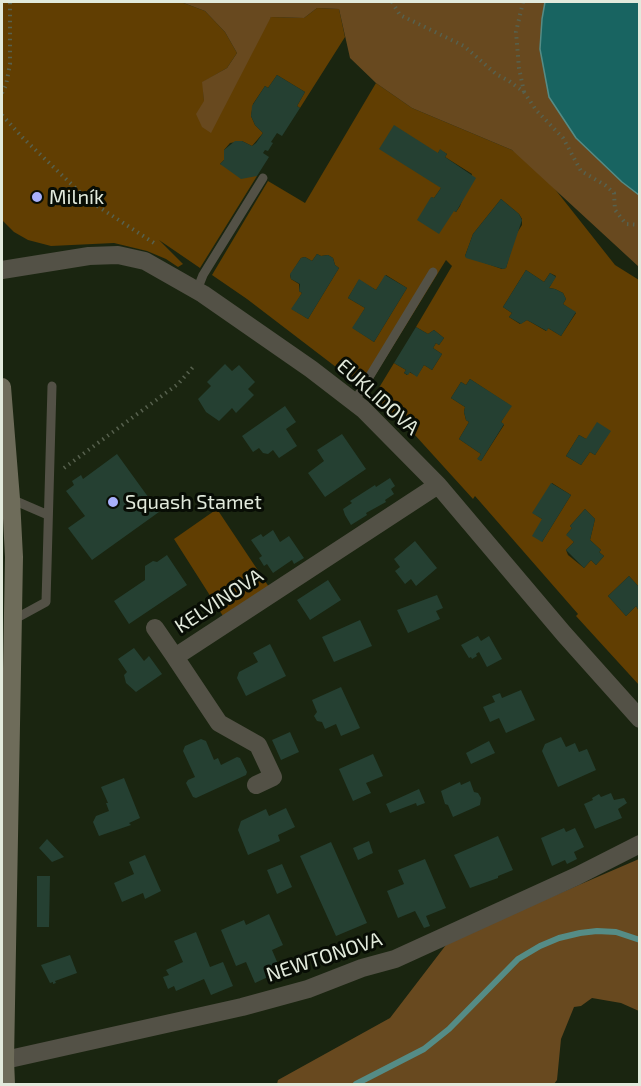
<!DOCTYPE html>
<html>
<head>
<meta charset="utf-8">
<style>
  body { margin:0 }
  #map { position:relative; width:641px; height:1086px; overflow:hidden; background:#1a2510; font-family:"Exo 2",sans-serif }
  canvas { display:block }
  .frame { position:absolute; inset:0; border:3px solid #e2eadc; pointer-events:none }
</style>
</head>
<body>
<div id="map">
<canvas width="641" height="1086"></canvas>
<div class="frame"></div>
</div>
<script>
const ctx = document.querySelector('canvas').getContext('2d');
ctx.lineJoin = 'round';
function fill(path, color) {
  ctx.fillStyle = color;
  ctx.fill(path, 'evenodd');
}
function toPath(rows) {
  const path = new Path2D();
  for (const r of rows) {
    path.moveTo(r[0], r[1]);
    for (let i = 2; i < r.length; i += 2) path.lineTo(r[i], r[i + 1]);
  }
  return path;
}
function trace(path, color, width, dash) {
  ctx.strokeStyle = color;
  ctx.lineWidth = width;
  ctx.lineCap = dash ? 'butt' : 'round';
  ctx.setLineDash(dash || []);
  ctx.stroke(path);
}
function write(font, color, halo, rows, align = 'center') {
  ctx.font = font + ' "Exo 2",sans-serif';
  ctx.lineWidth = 6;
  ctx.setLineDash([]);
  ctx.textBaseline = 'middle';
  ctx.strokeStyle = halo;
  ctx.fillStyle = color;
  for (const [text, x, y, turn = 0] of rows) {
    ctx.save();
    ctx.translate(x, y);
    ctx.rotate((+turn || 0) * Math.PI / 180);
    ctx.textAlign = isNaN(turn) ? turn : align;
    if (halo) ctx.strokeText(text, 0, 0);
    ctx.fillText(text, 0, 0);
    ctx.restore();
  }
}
const green = toPath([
  [2,2,181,2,205,11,225,32,237,53,227,68,203,82,204,101,271,17,304,18,317,8,339,9,345,37,300,108,297,106,305,92,277,75,268,88,265,86,253,104,251,116,255,125,263,133,252,146,242,141,230,143,224,150,224,160,220,164,257,176,200,268,159,240,183,264,178,267,166,259,147,251,114,243,51,246,28,240,14,232,2,220],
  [376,83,412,108,512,150,530,162,543,174,615,265,639,280,639,587,629,576,608,596,626,616,636,606,639,611,639,685,576,616,578,614,475,496,473,499,414,434,374,396,394,363,406,370,404,373,407,375,409,372,417,376,424,365,432,370,442,354,433,348,436,343,439,345,444,338,434,330,428,334,416,327,452,266,446,260,366,390,247,299,212,275,268,181,305,203],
  [440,150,447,154,445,157,472,174,460,206,456,212,431,197,434,198,441,188,438,153],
  [501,199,519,214,522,219,522,225,515,236,506,268,502,269,465,256,473,234],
  [317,254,321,256,328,255,333,258,335,265,339,268,308,319,292,309,302,293,299,291,299,284,291,279,290,275,301,258,305,257,312,261],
  [526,270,544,282,550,273,556,276,549,288,555,289,563,293,566,299,563,304,576,313,561,336,548,328,546,331,527,320,520,324,509,317,512,313,503,307],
  [386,275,407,288,374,342,353,328,365,308,348,298,359,280,376,290],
  [470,379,511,406,501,422,504,425,481,461,478,459,481,454,459,439,469,422,466,420,464,412,465,407,451,398,461,382,466,385],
  [610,431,595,455,590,452,581,465,566,456,579,435,586,439],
  [552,483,571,495,542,542,542,519,533,513],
  [585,509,595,519,590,540,601,550,599,552,604,556,596,565,591,560,584,568,568,555,566,550,574,542,567,534,572,528,570,526],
  [217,509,269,587,223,616,174,539]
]);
const forest = toPath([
  [181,2,545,2,542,19,576,138,622,182,639,195,639,267,512,150,412,108,376,83,350,58,339,9,317,8,304,18,271,17,211,133,202,127,196,114,204,101,202,82,227,68,237,53,225,32,205,11],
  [639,859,639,1011,621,1003,592,998,581,1006,574,1007,561,1039,557,1080,554,1084,277,1084,278,1080,390,1018,449,941]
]);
const water = toPath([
  [545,2,639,2,639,195,622,182,576,138,549,97,540,49,542,19,545,2]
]);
const stream = toPath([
  [356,1084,424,1049,449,1029,518,959,540,946,559,938,580,933,597,931,616,932,640,940]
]);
const building = toPath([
  [277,75,305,92,297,106,300,108,282,136,277,133,271,142,273,143,268,151,265,150,263,153,269,157,257,176,241,179,220,164,224,160,224,150,235,141,242,141,252,146,256,143,263,133,255,125,251,116,252,106,265,86,268,88],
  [394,125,438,153,440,149,447,154,445,157,476,178,456,212,454,211,439,234,417,220,431,197,434,198,441,188,379,149],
  [501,199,519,214,522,220,506,268,503,269,466,258,465,256,473,234],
  [317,254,321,256,328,255,333,258,335,265,339,268,308,319,291,309,302,293,299,291,300,284,291,279,290,274,301,258,305,257,312,261],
  [526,270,544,282,550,273,556,277,549,288,555,289,563,293,566,299,563,304,576,312,561,336,548,328,547,331,527,320,521,324,509,317,512,313,503,307],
  [385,275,407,288,374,342,352,328,365,308,348,298,359,279,376,290],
  [416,327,428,334,434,330,444,338,439,345,436,343,433,348,442,354,432,370,424,365,417,377,410,372,408,375,404,373,406,370,394,363],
  [225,364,232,371,239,365,255,382,248,389,254,395,236,413,232,408,219,421,206,412,198,399,211,386,207,382],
  [470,379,512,406,501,422,504,424,481,461,477,459,481,454,459,439,469,422,466,420,464,412,465,407,451,398,461,382,466,385],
  [285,406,296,422,286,429,297,446,279,458,273,450,268,454,263,453,259,448,253,452,242,436],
  [597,422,611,431,595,455,590,452,581,465,566,456,579,435,586,439],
  [342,434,366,469,325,497,308,473,324,461,317,450],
  [117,454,159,512,92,560,68,528,85,516,66,491,74,485,72,481,81,475,83,479],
  [390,478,395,486,391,489,394,494,385,500,386,502,366,513,367,515,351,525,345,515,343,509,352,503,350,501,375,485,376,487],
  [551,483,571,495,542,542,532,536,542,519,532,513],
  [585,509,595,519,590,540,601,550,599,552,604,556,596,565,591,560,584,568,566,550,574,542,566,535,572,528,570,526],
  [273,530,280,542,289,536,304,558,294,564,292,560,273,573,267,564,264,566,259,558,262,556,251,540,261,534,263,537],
  [415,541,437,568,416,586,411,579,405,584,395,571,400,567,394,559],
  [167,555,187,585,129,624,114,601,145,580,145,566,153,561,157,562],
  [629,576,639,587,639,611,636,606,626,616,608,596],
  [328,580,341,600,310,620,297,600],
  [437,595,443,608,436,611,440,619,408,633,397,610],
  [360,620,372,646,334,662,322,637],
  [478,636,481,641,489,636,502,659,487,667,479,652,476,654,477,656,472,659,471,657,469,658,461,645],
  [270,644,286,676,246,696,237,678,239,672,258,662,253,653],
  [134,648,144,661,149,656,162,674,136,692,126,683,124,675,127,672,118,659],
  [341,687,360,728,341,736,336,724,325,729,322,722,317,721,314,716,317,712,312,700],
  [521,690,535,720,506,733,499,718,490,722,483,707,495,702,492,696,500,693,502,698],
  [290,732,299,752,281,760,272,740],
  [561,737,566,747,575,743,579,752,587,749,596,770,558,787,542,751,545,744],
  [201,739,206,741,214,760,218,758,221,765,237,757,240,758,247,772,246,775,196,798,193,797,186,783,188,780,195,777,183,751,185,746],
  [489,741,495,753,471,764,466,753],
  [373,754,383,776,366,783,371,793,353,801,339,769],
  [124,778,140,818,129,823,131,825,99,836,93,822,96,816,109,811,106,803,108,803,101,787],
  [470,781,474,792,478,793,481,798,480,805,453,817,448,805,445,804,441,791,460,782,461,785],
  [419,789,425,803,417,806,416,803,390,813,386,804],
  [611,793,614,800,624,798,627,803,618,809,622,818,595,829,584,804,593,800,592,798,599,794,601,797],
  [286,808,295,827,278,835,280,841,248,855,238,830,241,821,266,809,269,816],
  [564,828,566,832,575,828,584,847,574,852,577,859,567,864,565,860,552,866,541,838],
  [498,836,513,870,498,876,498,878,470,888,454,855],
  [47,839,64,857,52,862,39,848],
  [369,841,373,853,358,860,353,848],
  [331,842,367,923,336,936,300,856],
  [145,855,161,891,145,899,143,893,122,902,114,883,134,874,129,862],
  [425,859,446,908,426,916,430,926,424,928,415,911,398,918,387,891,404,884,398,870],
  [282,864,292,887,277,894,267,870],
  [37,876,50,876,49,927,37,927],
  [269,914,283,945,272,950,281,971,255,983,246,962,236,966,221,930,244,920,246,925],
  [196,932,210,967,223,962,233,986,211,995,204,979,176,991,174,986,168,989,163,977,169,975,166,970,183,962,174,941],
  [70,955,77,973,55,981,56,983,53,984,53,982,50,983,41,965]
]);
const path = toPath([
  [392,2,400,15,464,46,496,74,509,81,524,92,536,110,563,138,581,171,605,185,614,193,615,210,626,224,640,225],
  [523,2,516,32,519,68,524,92],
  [2,93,6,85,10,64,10,2],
  [2,115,23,138,88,200,154,243],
  [64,468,178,384,194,366]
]);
const lane = toPath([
  [197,290,203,275,263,178],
  [354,402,433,272],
  [11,499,48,515],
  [13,620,46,602,52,386]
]);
const street = toPath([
  [2,270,89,256,118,255,145,261,203,294,311,369,363,409,438,485,564,634,640,719],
  [155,628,175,657],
  [256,785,273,777,258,745,219,723,175,657,438,485],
  [5,1060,242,1007,308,989,362,968,395,959,577,876,640,844]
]);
const secondary = toPath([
  [2,387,11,499,14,557,5,1060,6,1084]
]);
const markers = [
  [37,197,6,"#a8b0fc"],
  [113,502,6,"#a8b0fc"]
];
const poiNames = [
  ["Milník",49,197],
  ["Squash Stamet",125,502]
];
const streetNames = [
  ["EUKLIDOVA",378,397,42],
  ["KELVINOVA",219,601,-33],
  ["NEWTONOVA",324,957,-18]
];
fill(green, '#613e02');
fill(forest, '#68491f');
fill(water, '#186461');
trace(water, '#558c86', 1.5);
trace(stream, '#558c86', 6);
fill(building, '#254032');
trace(path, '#57614e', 4, [1.5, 4.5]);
trace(lane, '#535146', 9);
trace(street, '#535146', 18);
trace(secondary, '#6e6c5a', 18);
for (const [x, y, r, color] of markers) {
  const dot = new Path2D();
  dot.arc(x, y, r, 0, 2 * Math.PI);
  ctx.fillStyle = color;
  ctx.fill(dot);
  trace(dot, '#080d05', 2);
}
write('20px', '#e2eadc', '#080d05', poiNames, 'left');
write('20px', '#e2eadc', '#080d05', streetNames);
</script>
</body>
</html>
